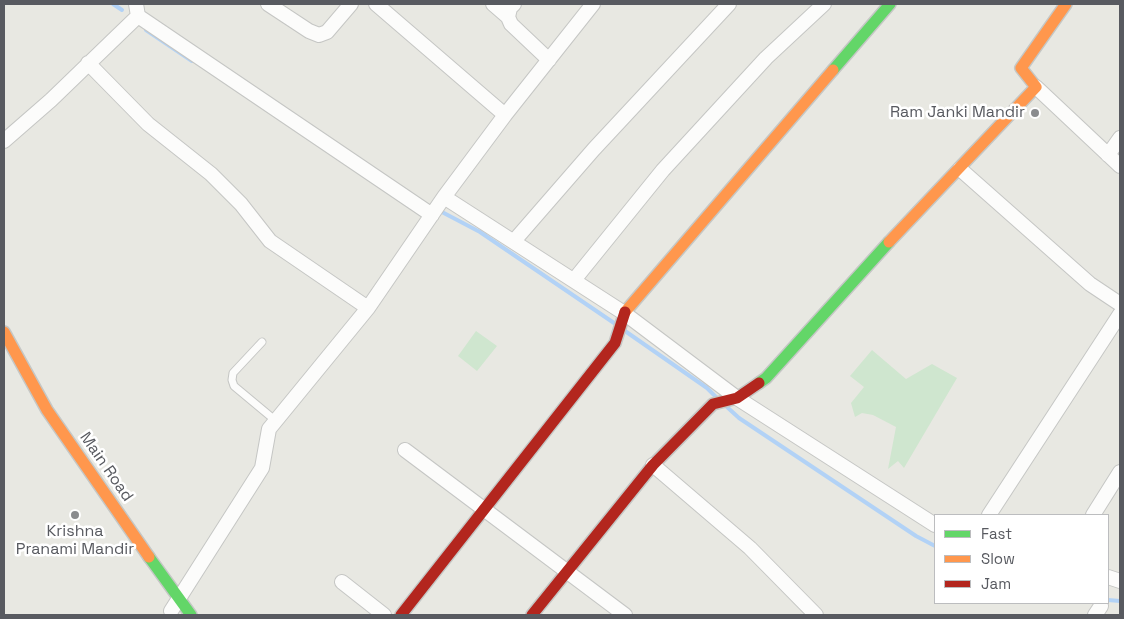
<!DOCTYPE html>
<html>
<head>
<meta charset="utf-8">
<style>
  body { margin:0 }
  #map { position:relative; width:1124px; height:619px; overflow:hidden; background:#e8e8e2; font-family:"Space Grotesk",sans-serif }
  canvas { display:block }
  .frame { position:absolute; inset:0; border:5px solid #585a60; pointer-events:none }
  .legend { position:absolute; left:934px; top:514px; width:175px; height:90px; box-sizing:border-box; background:#fff; border:1px solid #bcbdbf; margin:0; padding:6px 9px; list-style:none; font-size:15px; color:#585a60 }
  .legend li { display:flex; align-items:center; gap:10px; height:25px }
  .legend b { width:25px; border:1px solid #bcbdbf }
</style>
</head>
<body>
<div id="map">
<canvas width="1124" height="619"></canvas>
<div class="frame"></div>
<ul class="legend">
<li><b style="height:6px;background:#63d668"></b>Fast</li>
<li><b style="height:6px;background:#ff974d"></b>Slow</li>
<li><b style="height:6px;background:#b3261e"></b>Jam</li>
</ul>
</div>
<script>
const ctx = document.querySelector('canvas').getContext('2d');
ctx.lineJoin = 'round';
function fill(path, color) {
  ctx.fillStyle = color;
  ctx.fill(path, 'evenodd');
}
function toPath(rows) {
  const path = new Path2D();
  for (const r of rows) {
    path.moveTo(r[0], r[1]);
    for (let i = 2; i < r.length; i += 2) path.lineTo(r[i], r[i + 1]);
  }
  return path;
}
function trace(path, color, width, dash) {
  ctx.strokeStyle = color;
  ctx.lineWidth = width;
  ctx.lineCap = dash ? 'butt' : 'round';
  ctx.setLineDash(dash || []);
  ctx.stroke(path);
}
function write(font, color, halo, rows, align = 'center') {
  ctx.font = font + ' "Space Grotesk",sans-serif';
  ctx.lineWidth = 5;
  ctx.setLineDash([]);
  ctx.textBaseline = 'middle';
  ctx.strokeStyle = halo;
  ctx.fillStyle = color;
  for (const [text, x, y, turn = 0] of rows) {
    ctx.save();
    ctx.translate(x, y);
    ctx.rotate((+turn || 0) * Math.PI / 180);
    ctx.textAlign = isNaN(turn) ? turn : align;
    if (halo) ctx.strokeText(text, 0, 0);
    ctx.fillText(text, 0, 0);
    ctx.restore();
  }
}
const green = toPath([
  [476,331,497,346,477,371,458,356],
  [872,350,906,379,932,364,957,378,904,468,898,461,888,469,896,427,873,415,862,413,855,417,851,403,864,387,850,376]
]);
const stream = toPath([
  [113,4,122,10],
  [146,30,192,61],
  [440,211,480,232,614,323],
  [625,331,707,388,716,397],
  [727,407,739,418,916,536,935,546],
  [1108,600,1120,601]
]);
const lane = toPath([
  [262,342,233,373,232,380,234,386,276,421]
]);
const street = toPath([
  [136,4,138,16,432,215],
  [268,4,309,31,319,35,327,32,351,4],
  [376,4,505,115],
  [493,4,508,17],
  [514,4,510,8,508,17,511,24,549,60],
  [88,63,148,124,211,174,241,204,270,241,368,308],
  [1036,87,1120,166],
  [4,141,51,100,138,16],
  [1108,155,1120,138],
  [960,169,1090,284,1120,304],
  [444,197,624,313,737,398,935,525],
  [514,241,594,149,729,4],
  [574,280,663,170,766,58,824,4],
  [405,450,625,615],
  [653,465,750,548,816,615],
  [989,515,1120,314],
  [1093,515,1120,472],
  [1108,577,1120,581],
  [342,582,384,615],
  [171,611,262,468,269,429,368,308,444,197,505,115,593,4],
  [1095,615,1101,606]
]);
const fast = toPath([
  [833,70,890,4],
  [759,383,766,378,889,242],
  [149,557,191,615]
]);
const slow = toPath([
  [889,242,1036,87,1021,68,1066,4],
  [625,312,833,70],
  [4,332,47,410,149,557]
]);
const jam = toPath([
  [401,615,615,343,625,312],
  [532,615,653,465,713,404,737,398,759,383]
]);
const markers = [
  [1035,113,5,"#8a8c8e"],
  [75,515,5,"#8a8c8e"]
];
const poiNames = [
  ["Ram Janki Mandir",1025,113],
  ["Krishna",75,532,"center"],
  ["Pranami Mandir",75,550,"center"]
];
const streetNames = [
  ["Main Road",106,467,55]
];
fill(green, '#cfe6cf');
trace(stream, '#b2d2f6', 4);
trace(lane, '#c5c6c4', 9);
trace(street, '#c5c6c4', 16);
trace(fast, '#c5c7c5', 14);
trace(slow, '#c5c7c5', 14);
trace(jam, '#c5c7c5', 14);
trace(lane, '#fcfcfb', 7);
trace(street, '#fcfcfb', 14);
trace(fast, '#63d668', 11);
trace(slow, '#ff974d', 11);
trace(jam, '#b3261e', 11);
for (const [x, y, r, color] of markers) {
  const dot = new Path2D();
  dot.arc(x, y, r, 0, 2 * Math.PI);
  ctx.fillStyle = color;
  ctx.fill(dot);
  trace(dot, '#fff', 2);
}
write('16px', '#585a60', '#fff', poiNames, 'right');
write('16px', '#585a60', '#fff', streetNames);
</script>
</body>
</html>
